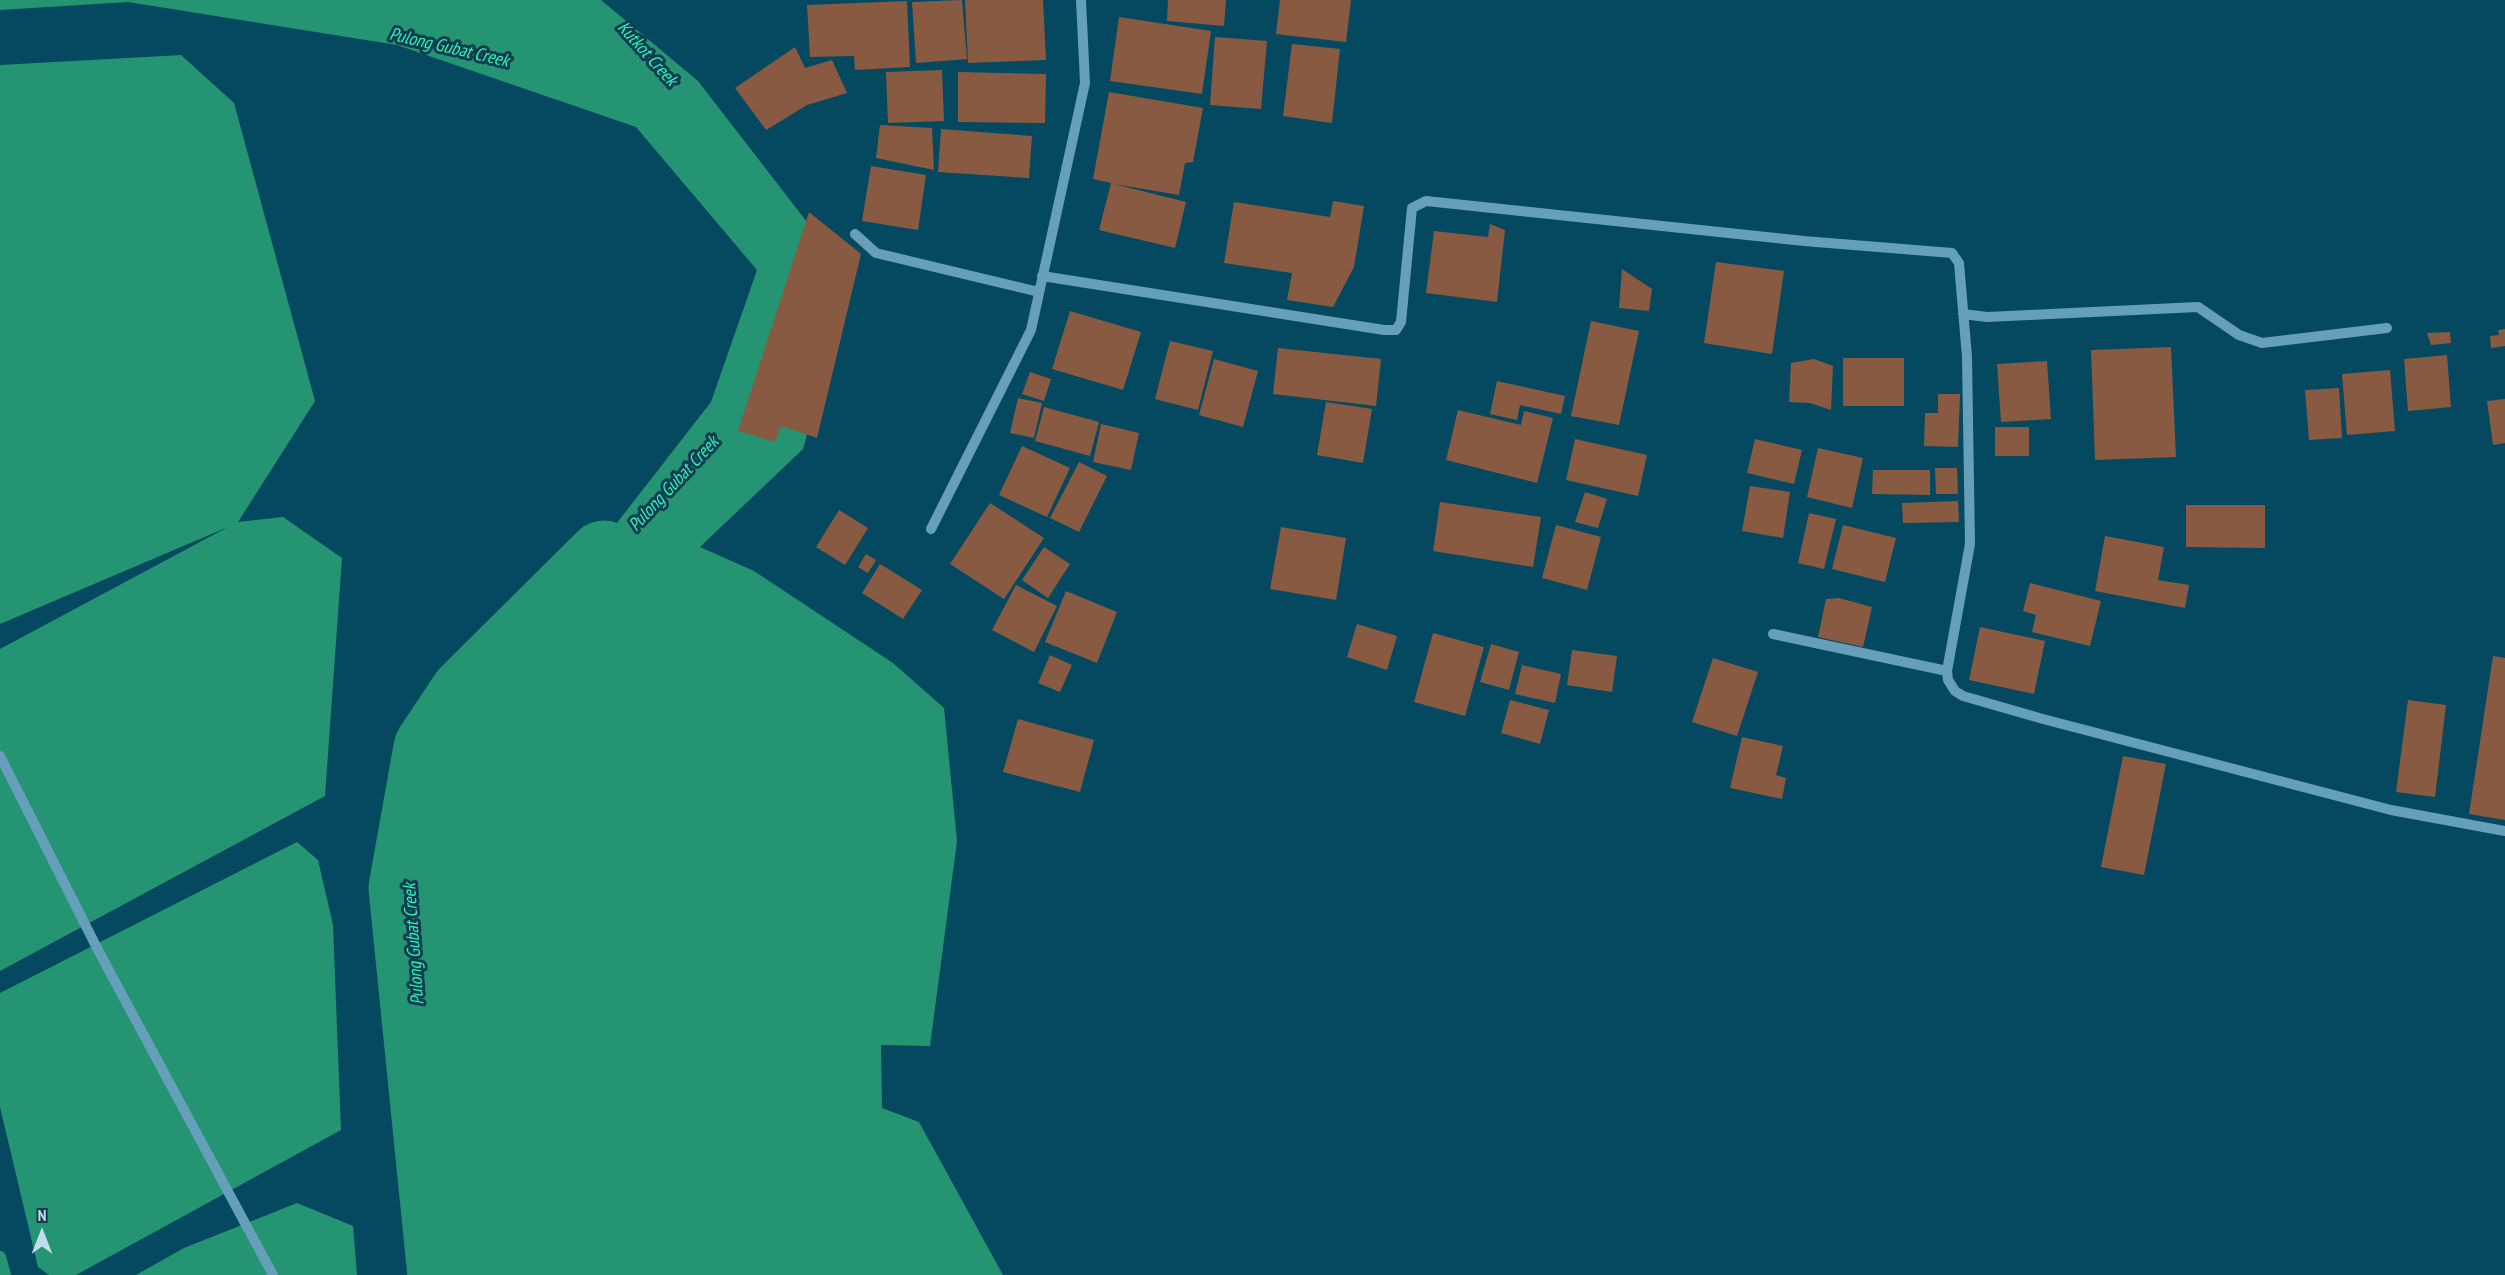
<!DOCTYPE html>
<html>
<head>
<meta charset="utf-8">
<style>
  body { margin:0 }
  #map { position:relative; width:2505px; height:1275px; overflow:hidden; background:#054960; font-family:"PT Sans Narrow",sans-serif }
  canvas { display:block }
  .north { position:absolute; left:12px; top:1203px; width:60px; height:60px; -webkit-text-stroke:4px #0f3d4f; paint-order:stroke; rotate:0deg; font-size:16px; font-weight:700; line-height:24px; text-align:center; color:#bfdce9 }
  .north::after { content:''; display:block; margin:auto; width:21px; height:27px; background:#bfdce9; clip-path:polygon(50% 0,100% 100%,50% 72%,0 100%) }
</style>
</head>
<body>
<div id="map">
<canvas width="2505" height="1275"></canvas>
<div class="north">N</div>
</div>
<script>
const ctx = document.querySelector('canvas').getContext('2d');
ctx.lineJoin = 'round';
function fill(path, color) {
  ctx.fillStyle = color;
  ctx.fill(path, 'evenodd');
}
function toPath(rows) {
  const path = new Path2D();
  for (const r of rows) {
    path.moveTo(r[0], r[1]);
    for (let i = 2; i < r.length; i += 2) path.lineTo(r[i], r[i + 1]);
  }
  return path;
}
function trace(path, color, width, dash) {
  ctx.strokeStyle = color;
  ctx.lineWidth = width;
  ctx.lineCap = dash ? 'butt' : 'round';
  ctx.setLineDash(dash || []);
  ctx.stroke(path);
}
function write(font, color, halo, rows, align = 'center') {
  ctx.font = font + ' "PT Sans Narrow",sans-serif';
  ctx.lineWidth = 6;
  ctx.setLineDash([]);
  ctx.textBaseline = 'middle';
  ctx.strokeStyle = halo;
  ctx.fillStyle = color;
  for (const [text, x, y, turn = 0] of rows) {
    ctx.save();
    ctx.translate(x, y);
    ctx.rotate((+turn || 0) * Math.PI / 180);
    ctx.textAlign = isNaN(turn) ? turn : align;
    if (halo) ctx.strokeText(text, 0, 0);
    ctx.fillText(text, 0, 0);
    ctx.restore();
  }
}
const water = toPath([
  [0,0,601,0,698,81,851,279,803,449,700,547,754,571,893,663,944,708,957,841,930,1046,881,1045,882,1108,919,1122,1003,1275,470,1275,411,1024,455,731,711,402,757,270,636,127,397,45,128,2,0,10],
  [181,55,234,103,315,401,238,522,283,517,342,558,325,796,0,971,0,649,228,527,0,624,0,65],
  [297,842,318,860,333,925,341,1130,76,1275,49,1275,38,1267,0,1107,0,993],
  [297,1203,353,1226,357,1275,136,1275,184,1248]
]);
const stream = toPath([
  [0,1257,5,1275]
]);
const river = toPath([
  [445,1275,406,888,431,748,467,694,604,558]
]);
const building = toPath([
  [962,0,967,59,916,63,912,2],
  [965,0,1043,0,1046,60,968,63],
  [1168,0,1226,0,1224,26,1167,21],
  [1280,0,1351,0,1346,42,1276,34],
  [907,1,910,67,855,70,854,56,810,57,807,5],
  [1119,17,1211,31,1202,94,1110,81],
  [1215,37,1267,41,1261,109,1210,105],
  [1292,44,1340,49,1332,123,1283,116],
  [795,47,805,68,832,60,847,93,807,105,766,130,735,88],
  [942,70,944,121,888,123,886,72],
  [958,72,1046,74,1045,123,958,122],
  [1109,92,1203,108,1193,162,1185,163,1179,195,1114,184,1186,202,1175,248,1099,230,1111,183,1093,179],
  [880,125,932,128,934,170,876,158],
  [941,129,1032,136,1029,178,938,172],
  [871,166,926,175,918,230,862,221],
  [1333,201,1364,206,1354,267,1333,307,1287,300,1292,273,1224,263,1234,202,1330,217],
  [809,212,861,254,817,438,781,426,775,442,738,431],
  [1490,224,1505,230,1497,302,1426,293,1434,231,1488,237],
  [1716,262,1784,271,1772,354,1704,343],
  [1622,269,1652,289,1649,311,1619,308],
  [1070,311,1141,332,1123,390,1052,369],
  [1591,321,1639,331,1619,425,1571,416],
  [2505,329,2505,346,2491,348,2490,336,2499,335,2498,330],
  [2450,332,2451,343,2431,345,2427,333],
  [1170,341,1213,351,1198,410,1155,399],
  [2171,347,2176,457,2095,460,2091,350],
  [1278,348,1381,359,1376,406,1273,394],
  [2447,355,2451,407,2408,411,2404,359],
  [1843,358,1904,358,1904,406,1843,406],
  [1214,359,1258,371,1243,427,1199,415],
  [1814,359,1833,366,1831,410,1810,403,1789,402,1791,363],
  [2047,361,2051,419,2001,422,1997,364],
  [2390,370,2395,431,2347,435,2342,374],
  [1030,372,1051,379,1044,401,1022,394],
  [1497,381,1565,396,1561,414,1520,405,1517,420,1490,414],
  [2339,388,2342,438,2309,440,2305,390],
  [1938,394,1960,394,1958,447,1924,446,1925,413,1938,413],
  [1018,398,1042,403,1034,438,1010,433],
  [2505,399,2505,443,2493,445,2487,401],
  [1326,402,1372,409,1363,463,1317,455],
  [1044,407,1099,422,1090,456,1035,441],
  [1458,410,1521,425,1524,411,1553,418,1537,483,1446,460],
  [1101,424,1139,433,1131,470,1093,462],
  [1995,427,2029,427,2029,456,1995,456],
  [1575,439,1647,455,1638,496,1566,480],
  [1755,439,1802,450,1794,484,1747,473],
  [1022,446,1070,468,1047,517,999,495],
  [1818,448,1863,458,1852,508,1807,497],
  [1079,462,1107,476,1079,532,1050,518],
  [1935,468,1957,468,1958,494,1936,494],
  [1873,470,1930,470,1930,495,1872,494],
  [1750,486,1790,492,1783,538,1742,531],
  [1585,492,1607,499,1598,528,1575,522],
  [1958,501,1959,522,1903,523,1902,503],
  [1440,502,1541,517,1533,567,1433,551],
  [990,503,1044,538,1004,599,950,564],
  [2186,505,2265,505,2265,548,2186,547],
  [839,510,868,528,845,565,816,547],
  [1809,513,1836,519,1824,569,1798,563],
  [1556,525,1601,537,1587,590,1542,578],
  [1843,525,1896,538,1885,582,1832,569],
  [1281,527,1346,538,1336,600,1270,589],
  [2105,536,2164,547,2158,580,2189,585,2185,608,2095,591],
  [1044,547,1070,564,1048,598,1022,580],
  [866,554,876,560,868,573,858,567],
  [880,564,922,590,903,619,862,593],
  [2030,583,2101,601,2090,646,2032,632,2036,615,2023,611],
  [1016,585,1057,606,1034,652,992,630],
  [1066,591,1117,612,1097,663,1045,642],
  [1839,598,1872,607,1863,647,1818,637,1826,599],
  [1357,624,1397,636,1387,670,1347,657],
  [1980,627,2045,641,2034,694,1969,680],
  [1433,633,1484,647,1465,716,1414,702],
  [1491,644,1519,652,1509,690,1480,682],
  [1572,650,1617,656,1612,692,1567,685],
  [1050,655,1072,665,1060,692,1038,683],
  [2493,656,2505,658,2505,820,2469,814],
  [1713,658,1758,672,1737,736,1692,722],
  [1522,665,1561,674,1555,703,1515,694],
  [1510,700,1549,710,1540,744,1501,733],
  [2408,700,2446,705,2435,797,2396,792],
  [1018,719,1094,740,1080,792,1003,772],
  [1742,737,1783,746,1776,775,1786,778,1782,799,1730,788],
  [2123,756,2166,764,2144,875,2101,867]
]);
const minor = toPath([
  [855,234,876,253,1039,292],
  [1042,276,1384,330,1396,330,1401,322,1412,208,1426,201,1804,241,1952,253,1959,263,1967,357,1970,544,1947,671,1948,680,1955,691,1963,696,2043,719,2391,810,2505,831],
  [1963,314,1987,317,2198,307,2239,335,2262,343,2387,328],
  [931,529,1031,330,1085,83,1081,0],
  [1773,634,1947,671],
  [0,756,99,952,273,1275]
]);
const waterNames = [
  ["Pulong Gubat Creek",449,48,13],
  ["Kutkot Creek",647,54,48],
  ["Pulong Gubat Creek",674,484,-47],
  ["Pulong Gubat Creek",414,944,-94]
];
fill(water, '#249473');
trace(stream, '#249473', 12);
trace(river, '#249473', 75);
fill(building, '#895a42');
trace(minor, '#659fb9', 10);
write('italic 18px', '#2af4bc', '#0f3d4f', waterNames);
</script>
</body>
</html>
